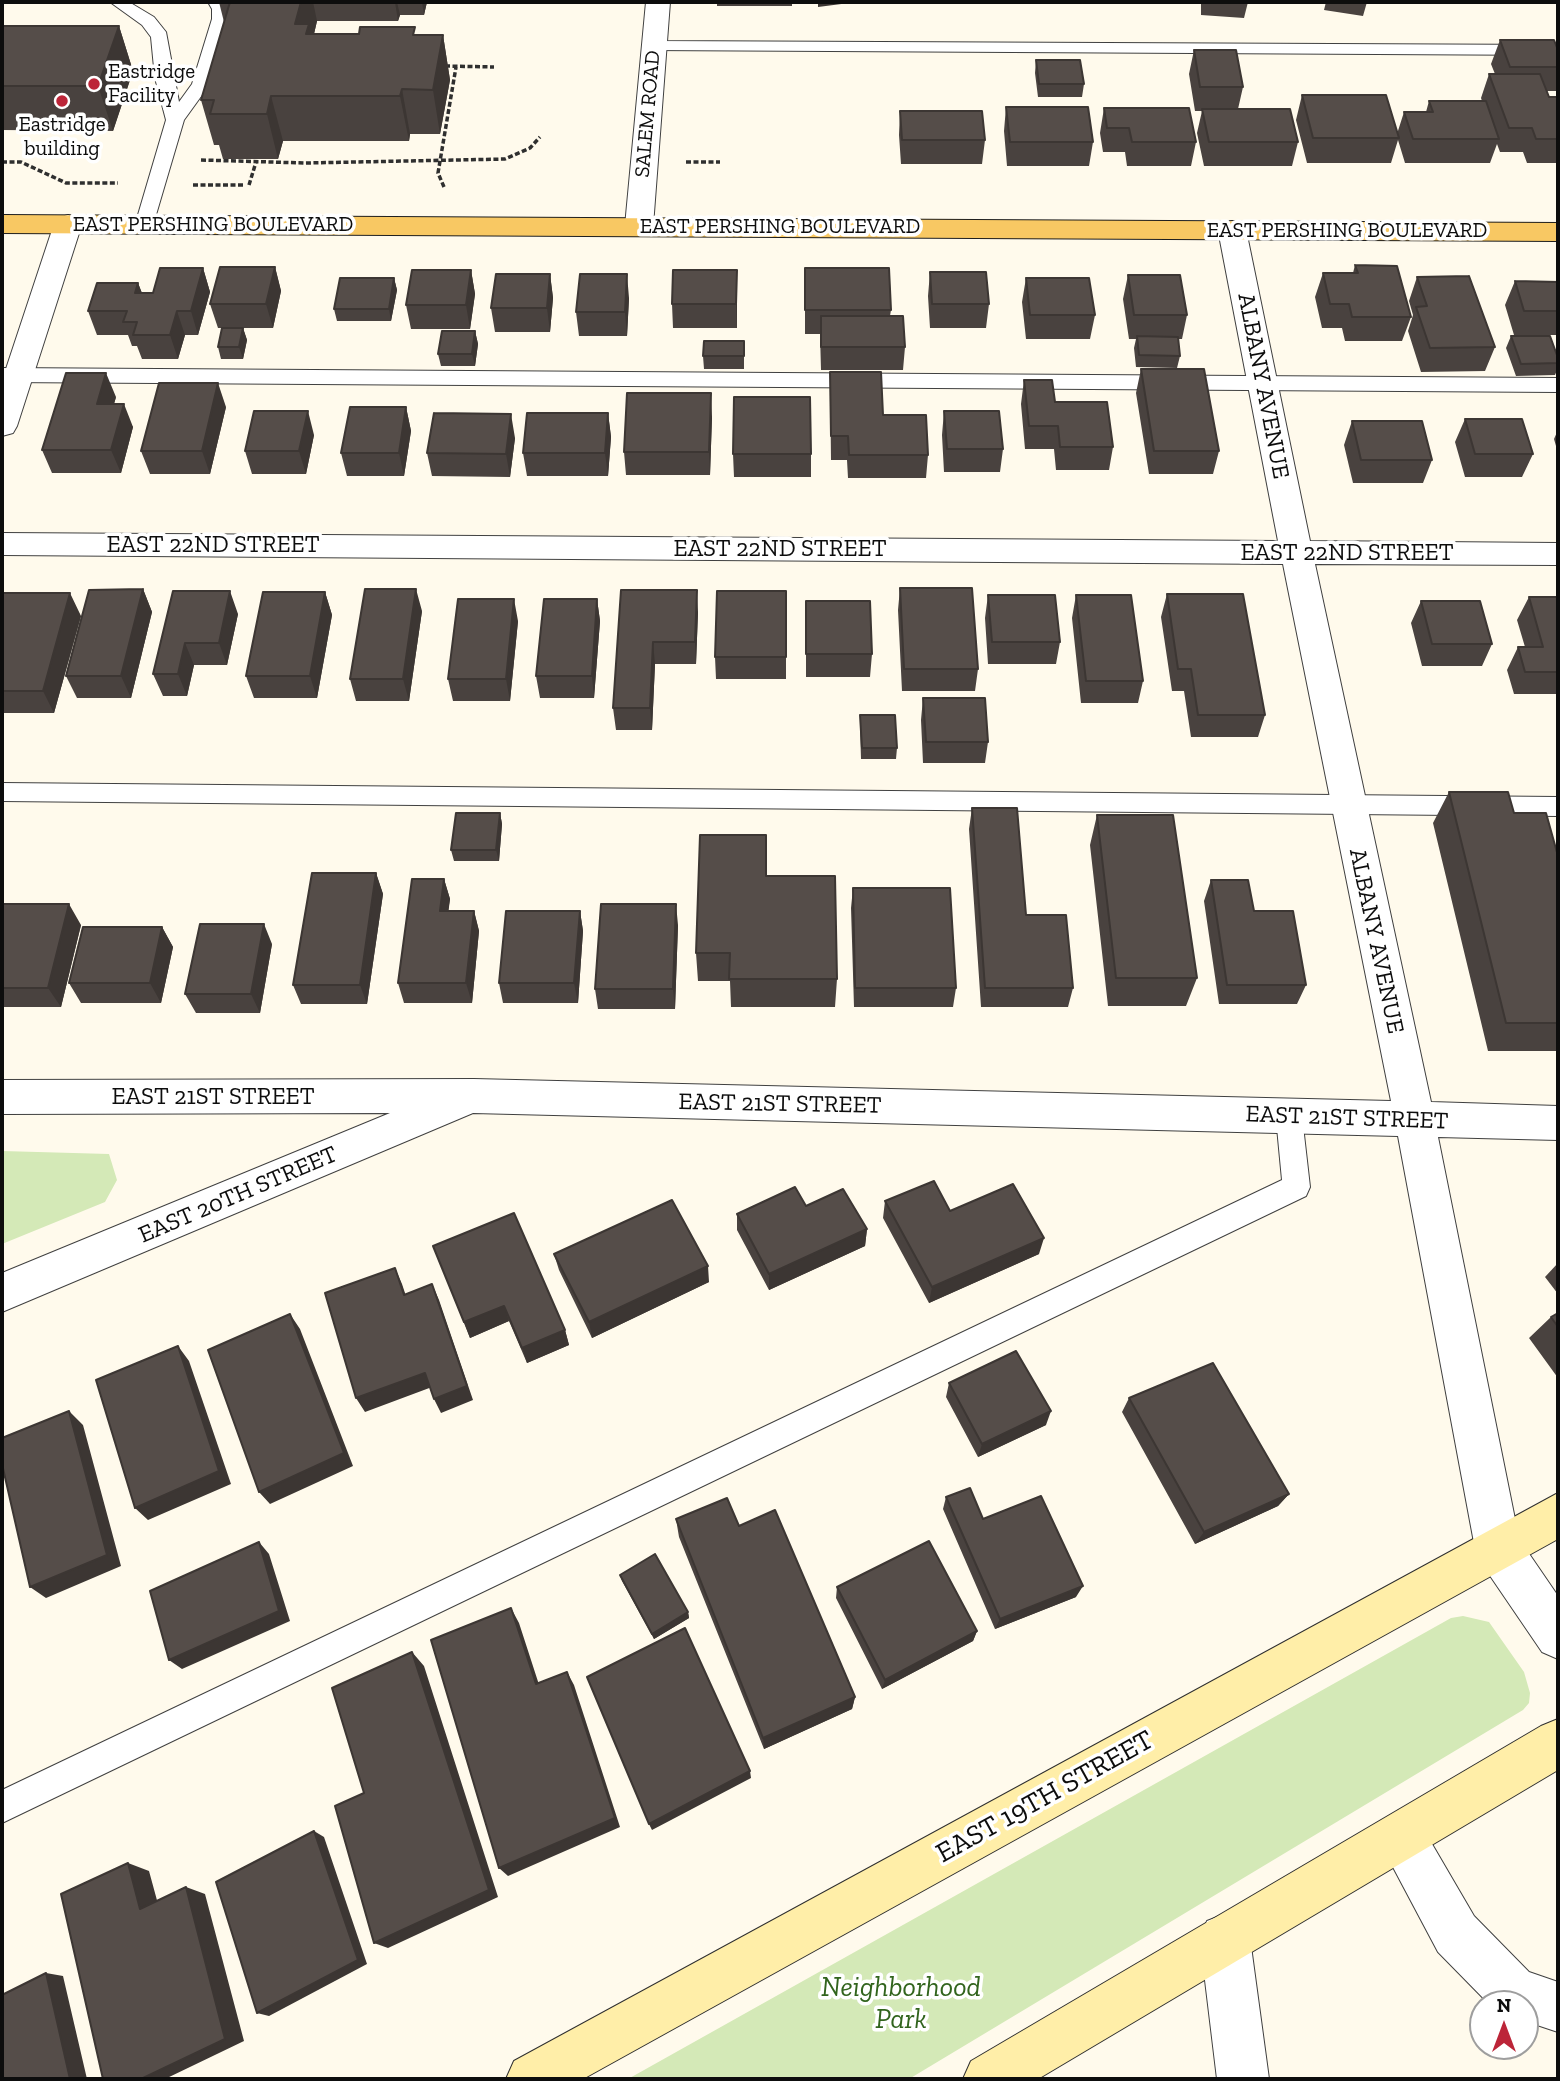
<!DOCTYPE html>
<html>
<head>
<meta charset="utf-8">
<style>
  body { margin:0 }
  #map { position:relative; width:1560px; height:2081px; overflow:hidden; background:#fffaec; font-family:"Zilla Slab",serif }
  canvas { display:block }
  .frame { position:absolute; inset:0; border:4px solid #0d0d0d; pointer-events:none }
  .north { position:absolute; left:1469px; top:1990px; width:70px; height:70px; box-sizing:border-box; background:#fff; border:2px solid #9e9e9e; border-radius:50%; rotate:0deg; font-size:19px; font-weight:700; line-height:28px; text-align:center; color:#0d0d0d }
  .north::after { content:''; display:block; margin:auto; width:24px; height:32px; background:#bc2538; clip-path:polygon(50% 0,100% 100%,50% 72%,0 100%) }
</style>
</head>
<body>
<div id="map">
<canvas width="1560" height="2081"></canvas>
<div class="frame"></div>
<div class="north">N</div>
</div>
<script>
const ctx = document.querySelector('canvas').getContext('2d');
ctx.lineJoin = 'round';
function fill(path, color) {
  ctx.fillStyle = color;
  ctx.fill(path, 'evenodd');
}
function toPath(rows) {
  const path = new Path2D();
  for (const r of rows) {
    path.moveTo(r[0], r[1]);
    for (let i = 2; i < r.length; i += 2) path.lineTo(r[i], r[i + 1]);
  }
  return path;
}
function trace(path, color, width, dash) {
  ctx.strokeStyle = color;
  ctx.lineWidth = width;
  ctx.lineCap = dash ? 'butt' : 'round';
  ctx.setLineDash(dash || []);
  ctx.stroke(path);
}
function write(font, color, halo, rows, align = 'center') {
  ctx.font = font + ' "Zilla Slab",serif';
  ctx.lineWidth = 7;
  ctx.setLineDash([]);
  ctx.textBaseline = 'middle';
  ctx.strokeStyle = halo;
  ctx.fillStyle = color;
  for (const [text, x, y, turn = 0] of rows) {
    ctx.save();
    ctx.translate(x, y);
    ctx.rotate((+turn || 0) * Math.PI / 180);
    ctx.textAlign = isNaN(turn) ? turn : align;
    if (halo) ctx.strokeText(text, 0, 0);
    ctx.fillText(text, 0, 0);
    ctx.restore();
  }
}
const green = toPath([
  [2,1151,109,1154,117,1180,105,1202,2,1244],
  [1463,1616,1489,1622,1524,1672,1530,1693,1529,1703,1523,1710,909,2079,628,2079,1451,1618]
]);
const path = toPath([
  [445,66,494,67],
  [89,134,90,131],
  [201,160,305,163,505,159,530,148,540,137],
  [2,162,21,162,66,183,118,183],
  [686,162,720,162],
  [193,185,243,185],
  [249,185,256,162],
  [444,187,438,173,456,67]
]);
const service = toPath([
  [110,2,129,2,154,17,166,32,179,102,192,84,212,19,212,9,208,2,224,2,230,9,230,19,210,84,184,120,153,225,144,231,135,225,166,120,155,78,151,37,142,25,110,2],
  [654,41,1558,45,1558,55,648,50,645,46,648,42,654,41],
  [2,368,1558,378,1558,392,2,382,2,368],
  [2,783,1558,797,1558,816,2,801,2,783],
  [1289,1105,1299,1109,1302,1117,1310,1187,1306,1196,2,1823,2,1790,1282,1180,1276,1117,1279,1109,1289,1105]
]);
const minor = toPath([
  [646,2,670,2,653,226,649,232,639,235,629,232,625,226,646,2],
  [68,215,78,218,82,224,17,426,13,433,2,436,2,381,54,224,58,218,68,215],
  [1232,221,1242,224,1246,230,1310,541,1558,543,1558,565,1315,564,1431,1102,1558,1106,1558,1140,1438,1137,1519,1539,1558,1596,1558,1659,1542,1652,1482,1564,1475,1548,1398,1136,473,1113,2,1312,2,1273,390,1113,2,1114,2,1080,474,1079,1391,1101,1283,564,2,555,2,533,1278,541,1218,230,1222,224,1232,221],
  [1401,1813,1418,1820,1474,1916,1529,1972,1558,1982,1558,2032,1525,2021,1525,2004,1489,2004,1438,1952,1377,1837,1384,1820,1401,1813],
  [1225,1914,1243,1921,1250,1939,1269,2079,1217,2079,1200,1939,1207,1921,1225,1914]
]);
const secondary = toPath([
  [1558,1493,1558,1539,583,2079,506,2079,514,2061,1558,1493],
  [1558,1719,1558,1770,1038,2079,963,2079,971,2061,1541,1726,1558,1719]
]);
const primary = toPath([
  [2,215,1558,223,1558,241,2,233,2,215]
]);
const wall = toPath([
  [219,2,427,2,424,15,400,15,398,21,317,21,314,34,443,35,450,80,440,134,410,134,409,141,283,141,278,159,223,159,219,145,214,145,201,100,224,22],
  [717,2,792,2,792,6,717,6],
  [1201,2,1248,2,1244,18,1201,15],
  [1326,2,1367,2,1363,16,1324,10],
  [2,26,119,26,133,71,113,131,2,130],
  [1500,40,1558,50,1558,85,1556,91,1547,91,1549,97,1558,97,1558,163,1527,163,1523,152,1500,152,1497,144,1490,163,1405,163,1398,140,1391,163,1307,163,1296,120,1302,95,1397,134,1404,112,1426,112,1429,101,1482,101,1481,98,1489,74,1495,74,1491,64],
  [1194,50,1243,87,1238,109,1298,142,1292,166,1204,166,1197,133,1202,111,1195,111,1189,74],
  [1036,60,1084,84,1082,97,1038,97,1035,73],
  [1006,107,1093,142,1089,166,1007,166,1004,131],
  [1104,108,1196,142,1191,166,1127,166,1125,152,1103,152,1100,133],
  [900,111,985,140,982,164,901,164,899,135],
  [1355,265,1411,317,1402,341,1345,341,1342,328,1322,328,1315,297,1323,273,1353,273],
  [275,267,281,291,273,328,243,328,247,340,243,359,221,359,218,347,222,328,218,328,210,304],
  [203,268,210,292,198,335,185,335,178,359,142,359,137,346,132,346,128,335,97,335,88,311,138,283,142,293,153,293],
  [805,268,891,310,890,316,905,347,903,370,821,370,820,334,805,334],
  [471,270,475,294,470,329,411,329,406,305],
  [737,270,737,328,673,328,672,304],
  [930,272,989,304,986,328,930,328,928,296],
  [550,274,553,298,550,332,495,332,491,308],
  [1128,275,1187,315,1182,339,1178,339,1180,356,1177,368,1136,367,1134,348,1136,339,1129,339,1123,299],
  [1417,277,1495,347,1485,371,1421,372,1408,331,1413,315,1409,301],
  [394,278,397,290,391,321,337,321,334,309],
  [1026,278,1095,315,1090,339,1026,339,1022,302],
  [1515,281,1558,282,1558,335,1514,335,1505,305],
  [629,298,627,336,579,336,576,312],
  [475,331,478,344,475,366,441,366,438,354],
  [1511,336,1558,358,1558,368,1555,375,1516,376,1506,348],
  [744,341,744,369,704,369,703,356],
  [1141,369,1219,451,1213,474,1149,474,1136,393],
  [830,372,883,415,928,455,926,478,848,478,847,460,831,460],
  [1024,380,1055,402,1113,447,1109,470,1056,470,1054,449,1025,449,1021,404],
  [116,397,114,404,133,427,121,473,52,473,42,450],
  [226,407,210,474,150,474,141,451],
  [406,407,411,431,404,476,347,476,341,453],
  [944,411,1003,449,1000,472,944,472,942,435],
  [608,413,611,437,608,476,527,476,523,453],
  [712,417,710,475,626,475,624,452],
  [1465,419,1533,454,1522,477,1465,477,1455,442],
  [1352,421,1432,460,1423,483,1353,483,1344,445],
  [1558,430,1558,453,1554,439],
  [314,435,306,474,252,474,245,451],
  [515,438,510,477,432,476,427,453],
  [733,454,811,454,811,477,734,477],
  [900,588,978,669,975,691,902,691,898,610],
  [143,589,152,612,131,698,77,698,66,676],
  [621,590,698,612,696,664,655,664,652,730,616,730,613,708],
  [173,591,238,614,227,665,194,665,187,696,163,696,153,674],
  [786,591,786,679,716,679,715,657],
  [325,592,332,615,317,698,254,698,246,676],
  [2,593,81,616,54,713,2,713],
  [1167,594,1265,715,1258,737,1191,737,1184,691,1172,691,1161,617],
  [988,595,1060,642,1056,664,988,664,985,618],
  [1076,595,1143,681,1138,703,1081,703,1072,618],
  [1529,597,1558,597,1558,694,1514,694,1507,670,1518,647,1525,647,1517,620],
  [597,599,600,621,594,698,540,698,536,676],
  [806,601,872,654,870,677,806,677],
  [1421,601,1492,644,1482,666,1422,666,1411,623],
  [422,611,409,701,356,701,350,679],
  [518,621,510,701,453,701,448,679],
  [923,698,988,742,985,763,923,763,921,720],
  [860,715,897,748,896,759,861,759,860,726],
  [1449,792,1558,856,1558,1051,1488,1051,1433,823],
  [972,808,1026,915,1073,988,1068,1007,981,1007,969,829],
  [500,813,502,824,499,861,454,861,451,850],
  [1097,815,1197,978,1186,1006,1108,1006,1090,845],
  [376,873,383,894,367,1004,301,1004,293,985],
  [766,876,837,979,835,1007,731,1007,730,981,698,981,696,953],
  [444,879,450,899,448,911,474,911,479,931,472,1003,404,1003,398,983],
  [1211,880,1254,911,1306,985,1297,1004,1219,1004,1204,901],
  [853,888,956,988,953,1007,854,1007,851,908],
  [2,904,81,925,61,1007,2,1007],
  [580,911,583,931,578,1003,503,1003,499,983],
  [678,925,675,1009,598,1009,595,989],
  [162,927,173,947,161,1003,81,1003,69,983],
  [272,944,260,1013,196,1013,185,994],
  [885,1201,950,1211,1039,1254,929,1303,883,1218],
  [806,1206,867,1229,865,1246,769,1290,737,1230,737,1214],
  [433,1246,565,1330,569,1345,527,1363,509,1321,470,1338],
  [554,1254,709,1282,592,1338,559,1270],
  [1558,1263,1558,1294,1545,1277],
  [1558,1313,1558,1378,1529,1338,1551,1317],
  [949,1383,1046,1425,978,1457,946,1397],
  [1129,1398,1289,1494,1278,1506,1195,1544,1122,1412],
  [946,1497,983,1519,1076,1597,995,1629,943,1509],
  [676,1519,739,1526,855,1697,852,1709,764,1749,679,1537],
  [620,1575,688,1612,689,1618,654,1639,622,1581],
  [837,1587,977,1631,973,1641,882,1689,836,1598]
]);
const shadedWall = toPath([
  [301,2,313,2,317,21,313,38,320,68,295,24],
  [395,2,397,2,400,15,398,21],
  [422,2,427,2,424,15],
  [818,2,857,2,818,7],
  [119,26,133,71,113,131,98,86],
  [443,35,450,80,440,134,433,90],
  [402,89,410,134,409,141,400,96],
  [271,96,283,141,278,159,267,114],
  [275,267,281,291,273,328,266,304],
  [203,268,210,292,198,335,191,311],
  [471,270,475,294,470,329,466,305],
  [737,270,737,328,736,304],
  [550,274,553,298,550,332,547,308],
  [627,274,629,298,627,336,625,312],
  [394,278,397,290,391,321,389,309],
  [138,283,147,307,135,293],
  [177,311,185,335,178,359,170,335],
  [243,328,247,340,243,359,239,347],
  [475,331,478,344,475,366,472,354],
  [106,373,116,397,107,427,97,404],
  [218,383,226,407,210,474,202,451],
  [711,393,712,417,710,475,709,452],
  [124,404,133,427,121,473,111,450],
  [406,407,411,431,404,476,399,453],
  [308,411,314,435,306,474,299,451],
  [608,413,611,437,608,476,605,453],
  [511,414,515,438,510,477,506,454],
  [143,589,152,612,131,698,121,676],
  [416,589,422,611,409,701,403,679],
  [697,590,698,612,696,664,695,642],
  [230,591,238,614,227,665,219,643],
  [325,592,332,615,317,698,310,676],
  [70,593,81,616,54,713,43,691],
  [514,599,518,621,510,701,506,679],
  [597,599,600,621,594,698,592,676],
  [653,642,655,664,652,730,650,708],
  [185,643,194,665,187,696,178,674],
  [500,813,502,824,499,861,496,850],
  [376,873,383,894,367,1004,360,985],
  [444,879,450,899,446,931,440,911],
  [69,904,81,925,61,1007,48,988],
  [676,904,678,925,675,1009,673,989],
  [474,911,479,931,472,1003,466,983],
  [580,911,583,931,578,1003,574,983],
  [264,924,272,944,260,1013,251,994],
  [162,927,173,947,161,1003,150,983],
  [867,1229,865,1246,769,1290,769,1274],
  [1044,1238,1039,1254,929,1303,932,1287],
  [708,1266,709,1282,592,1338,589,1322],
  [395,1268,402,1284,411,1311,404,1295],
  [432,1284,439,1300,473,1400,441,1413,434,1399],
  [504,1306,509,1321,470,1338,464,1322],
  [290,1314,300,1329,353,1466,270,1504,259,1492],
  [565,1330,569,1345,527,1363,522,1348],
  [178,1346,189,1361,231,1484,148,1520,135,1508],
  [425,1373,432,1387,365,1412,356,1398],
  [69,1411,83,1425,121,1566,46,1598,30,1587],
  [1051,1411,1046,1425,978,1457,982,1444],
  [1289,1494,1278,1506,1195,1544,1204,1532],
  [259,1542,269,1554,290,1621,182,1669,169,1660],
  [1083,1586,1076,1597,995,1629,1000,1619],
  [511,1608,519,1623,543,1697,536,1684],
  [688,1612,689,1618,654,1639,652,1634],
  [977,1631,973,1641,882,1689,885,1680],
  [412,1652,424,1666,498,1897,388,1948,374,1943],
  [567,1672,574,1685,620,1827,508,1876,499,1868],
  [855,1697,852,1709,764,1749,763,1738],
  [750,1771,751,1778,652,1830,649,1824],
  [314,1831,324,1837,367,1964,269,2016,257,2013],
  [128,1863,149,1871,161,1915,140,1909],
  [186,1887,205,1894,244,2041,165,2079,141,2079],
  [46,1973,63,1976,87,2079,70,2079]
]);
const building = toPath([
  [230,2,301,2,295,24,309,24,306,34,359,34,360,27,415,27,413,35,443,35,433,90,402,89,400,96,271,96,267,114,210,114,214,100,201,100,230,2],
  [2,26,119,26,98,86,2,86,2,26],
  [1500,40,1554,40,1558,50,1558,67,1510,67,1500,40],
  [1194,50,1236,50,1243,87,1200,87,1194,50],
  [1036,60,1080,60,1084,84,1039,84,1036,60],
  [1489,74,1540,74,1549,97,1558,97,1558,139,1536,139,1532,128,1509,128,1489,74],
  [1302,95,1386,95,1399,138,1313,138,1302,95],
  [1429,101,1486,101,1499,139,1413,139,1404,112,1433,112,1429,101],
  [1006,107,1088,107,1093,142,1010,142,1006,107],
  [1104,108,1189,108,1196,142,1132,142,1129,128,1107,128,1104,108],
  [1202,109,1290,109,1298,142,1209,142,1202,109],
  [900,111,982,111,985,140,902,140,900,111],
  [1355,265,1397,266,1411,317,1352,317,1349,304,1330,304,1323,273,1358,273,1355,265],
  [220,267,275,267,266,304,210,304,220,267],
  [160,268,203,268,191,311,177,311,170,335,133,335,137,322,123,322,127,311,88,311,97,283,138,283,135,293,153,293,160,268],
  [805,268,889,268,891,310,805,310,805,268],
  [412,270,471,270,466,305,406,305,412,270],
  [673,270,737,270,736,304,672,304,673,270],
  [930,272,986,272,989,304,932,304,930,272],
  [496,274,550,274,547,308,491,308,496,274],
  [580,274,627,274,625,312,576,312,580,274],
  [1128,275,1180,275,1187,315,1134,315,1128,275],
  [1469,276,1495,347,1430,348,1416,307,1427,306,1417,277,1469,276],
  [340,278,394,278,389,309,334,309,340,278],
  [1026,278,1089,278,1095,315,1030,315,1026,278],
  [1515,281,1558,282,1558,311,1524,311,1515,281],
  [821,316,903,316,905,347,821,347,821,316],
  [222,328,243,328,239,347,218,347,222,328],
  [442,331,475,331,472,354,438,354,442,331],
  [1137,336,1178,337,1180,356,1139,355,1137,336],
  [1511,336,1550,336,1558,358,1558,363,1521,364,1511,336],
  [704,341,744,341,744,356,703,356,704,341],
  [1141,369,1204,369,1219,451,1154,451,1141,369],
  [830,372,881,372,883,415,926,415,928,455,849,455,848,436,831,436,830,372],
  [66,373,106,373,97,404,124,404,111,450,42,450,66,373],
  [1024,380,1052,380,1055,402,1107,402,1113,447,1060,447,1058,426,1029,426,1024,380],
  [159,383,218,383,202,451,141,451,159,383],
  [627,393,711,393,709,452,624,452,627,393],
  [734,397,810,397,811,454,733,454,734,397],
  [350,407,406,407,399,453,341,453,350,407],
  [254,411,308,411,299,451,245,451,254,411],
  [944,411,999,411,1003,449,947,449,944,411],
  [434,413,511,414,506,454,427,453,434,413],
  [527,413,608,413,605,453,523,453,527,413],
  [1465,419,1522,419,1533,454,1475,454,1465,419],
  [1352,421,1422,421,1432,460,1361,460,1352,421],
  [900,588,972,588,978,669,904,669,900,588],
  [143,589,121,676,66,676,89,590,143,589],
  [365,589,416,589,403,679,350,679,365,589],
  [621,590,697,590,695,642,653,642,650,708,613,708,621,590],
  [173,591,230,591,219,643,185,643,178,674,153,674,173,591],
  [717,591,786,591,786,657,715,657,717,591],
  [263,592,325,592,310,676,246,676,263,592],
  [2,593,70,593,43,691,2,691,2,593],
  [1167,594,1243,594,1265,715,1198,715,1191,669,1178,669,1167,594],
  [988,595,1055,595,1060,642,992,642,988,595],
  [1076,595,1131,595,1143,681,1086,681,1076,595],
  [1529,597,1558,597,1558,672,1525,672,1518,647,1543,647,1529,597],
  [458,599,514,599,506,679,448,679,458,599],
  [544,599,597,599,592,676,536,676,544,599],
  [806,601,870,601,872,654,806,654,806,601],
  [1421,601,1480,601,1492,644,1432,644,1421,601],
  [923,698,985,698,988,742,926,742,923,698],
  [860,715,895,715,897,748,862,748,860,715],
  [1449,792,1508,792,1514,813,1546,813,1558,856,1558,1023,1506,1023,1449,792],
  [972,808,1017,808,1026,915,1066,915,1073,988,985,988,972,808],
  [456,813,500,813,496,850,451,850,456,813],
  [1097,815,1173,815,1197,978,1116,978,1097,815],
  [700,835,766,835,766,876,835,876,837,979,729,979,730,953,696,953,700,835],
  [312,873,376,873,360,985,293,985,312,873],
  [412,879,444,879,440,911,474,911,466,983,398,983,412,879],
  [1211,880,1248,880,1254,911,1293,911,1306,985,1227,985,1211,880],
  [853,888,950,888,956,988,855,988,853,888],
  [2,904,69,904,48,988,2,988,2,904],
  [601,904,676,904,673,989,595,989,601,904],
  [506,911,580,911,574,983,499,983,506,911],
  [200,924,264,924,251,994,185,994,200,924],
  [83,927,162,927,150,983,69,983,83,927],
  [934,1181,950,1211,1013,1184,1044,1238,932,1287,885,1201,934,1181],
  [795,1187,806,1206,843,1189,867,1229,769,1274,737,1214,795,1187],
  [672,1200,708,1266,589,1322,554,1254,672,1200],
  [514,1213,565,1330,522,1348,504,1306,464,1322,433,1246,514,1213],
  [395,1268,404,1295,432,1284,467,1386,434,1399,425,1373,356,1398,325,1293,395,1268],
  [1558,1313,1558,1327,1551,1317,1558,1313],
  [290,1314,344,1453,259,1492,208,1350,290,1314],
  [178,1346,219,1471,135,1508,96,1380,178,1346],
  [1016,1351,1051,1411,982,1444,949,1383,1016,1351],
  [1213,1363,1289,1494,1204,1532,1129,1398,1213,1363],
  [69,1411,107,1555,30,1587,2,1464,2,1438,69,1411],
  [970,1488,983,1519,1041,1496,1083,1586,1000,1619,946,1497,970,1488],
  [727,1498,739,1526,775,1510,855,1697,763,1738,676,1519,727,1498],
  [929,1541,977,1631,885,1680,837,1587,929,1541],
  [259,1542,279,1611,169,1660,150,1591,259,1542],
  [655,1554,688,1612,652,1634,620,1575,655,1554],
  [511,1608,536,1684,567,1672,615,1818,499,1868,431,1640,511,1608],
  [685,1628,750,1771,649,1824,587,1677,685,1628],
  [412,1652,489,1890,374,1943,335,1806,364,1793,332,1688,412,1652],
  [314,1831,358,1960,257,2013,216,1882,314,1831],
  [128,1863,140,1909,186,1887,225,2039,141,2079,103,2079,61,1894,128,1863],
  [46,1973,70,2079,2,2079,2,1995,46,1973]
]);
const markers = [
  [94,84,7,"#bc2538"],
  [62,101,7,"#bc2538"]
];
const farPoinames = [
  ["Eastridge",108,72],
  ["Facility",108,96],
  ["Eastridge",62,125,"center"],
  ["building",62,149,"center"]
];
const farStreetnames = [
  ["SALEM ROAD",648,114,-85],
  ["EAST PERSHING BOULEVARD",213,225],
  ["EAST PERSHING BOULEVARD",780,227],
  ["EAST PERSHING BOULEVARD",1347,231]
];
const streetNames = [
  ["ALBANY AVENUE",1263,386,79],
  ["EAST 22ND STREET",213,545],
  ["EAST 22ND STREET",780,549],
  ["EAST 22ND STREET",1347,553],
  ["ALBANY AVENUE",1376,941,78],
  ["EAST 21ST STREET",213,1097],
  ["EAST 21ST STREET",780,1104,1],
  ["EAST 21ST STREET",1347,1118,2],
  ["EAST 20TH STREET",238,1195,-23]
];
const nearStreetnames = [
  ["EAST 19TH STREET",1045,1797,-29]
];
const nearParknames = [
  ["Neighborhood",901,1988],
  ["Park",901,2020]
];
fill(green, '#d4e9b7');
trace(service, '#404040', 2);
trace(minor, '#404040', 2);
trace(secondary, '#2f2f2f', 2);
trace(primary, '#1e1e1e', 2);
trace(path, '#2f2f2f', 3.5, [5, 2.5]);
fill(service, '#fff');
fill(minor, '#fff');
fill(secondary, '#ffeea8');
fill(primary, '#f8c863');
fill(wall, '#49423f');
fill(shadedWall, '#3c3633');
fill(building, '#554d49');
trace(building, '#3c3633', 2);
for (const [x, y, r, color] of markers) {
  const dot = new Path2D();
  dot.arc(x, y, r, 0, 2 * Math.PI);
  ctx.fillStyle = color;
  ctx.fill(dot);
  trace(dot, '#fff', 2.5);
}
write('21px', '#0d0d0d', '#fff', farPoinames, 'left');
write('21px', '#0d0d0d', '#fff', farStreetnames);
write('24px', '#0d0d0d', '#fff', streetNames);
write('28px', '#0d0d0d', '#fff', nearStreetnames);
write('italic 28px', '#31641d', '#fff', nearParknames);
</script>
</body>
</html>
